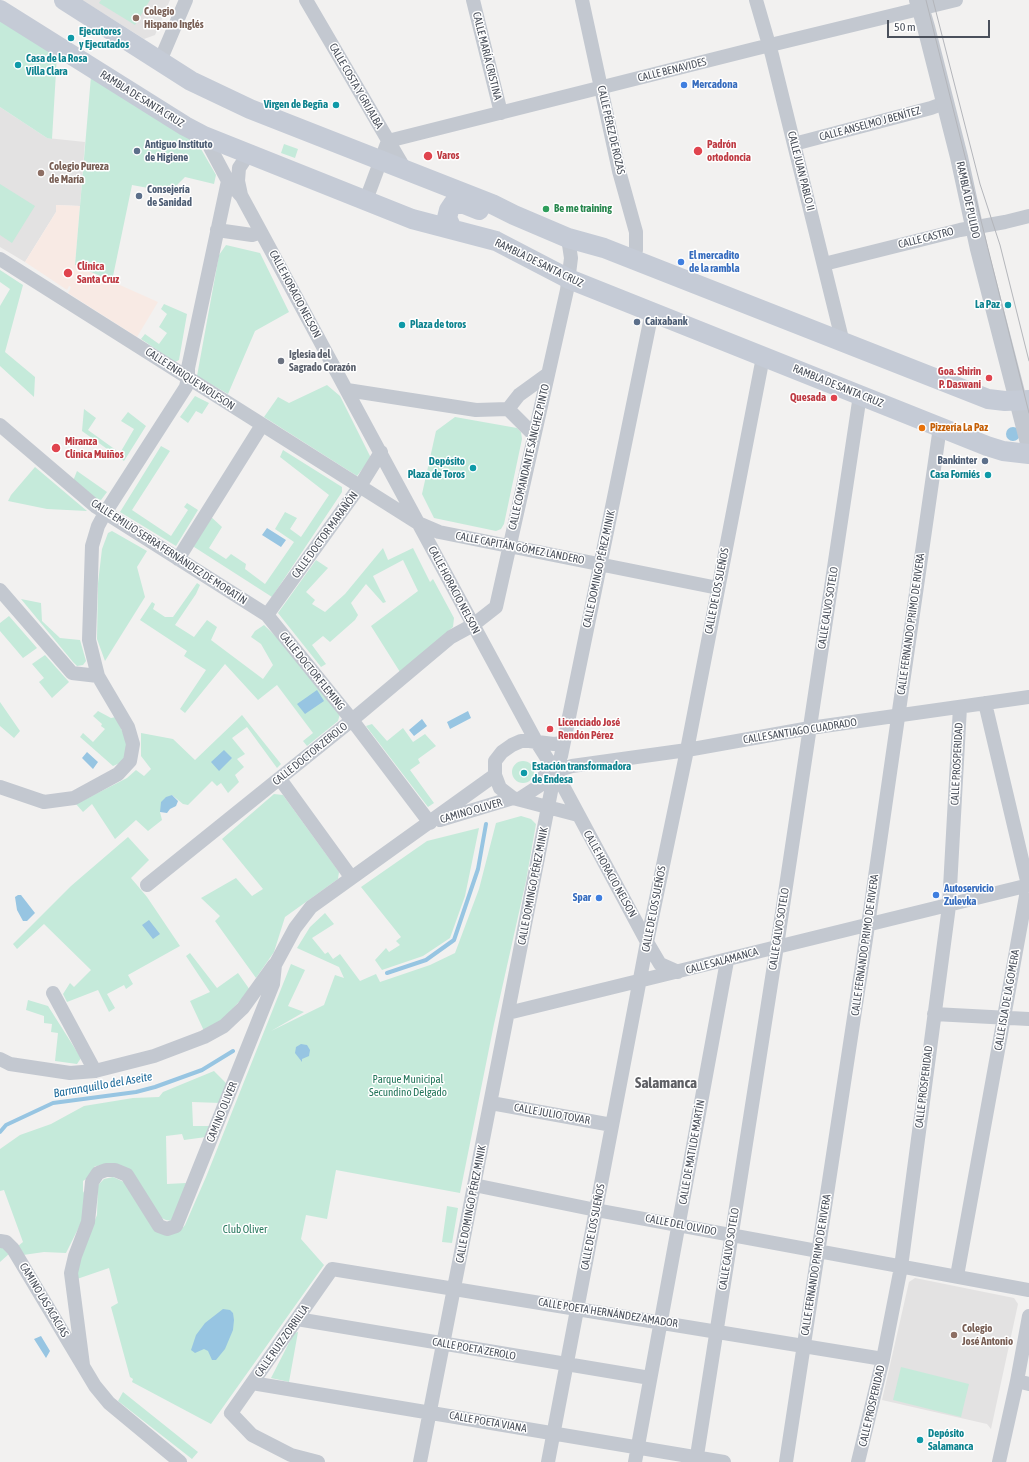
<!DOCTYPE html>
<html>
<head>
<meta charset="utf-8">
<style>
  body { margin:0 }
  #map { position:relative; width:1029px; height:1462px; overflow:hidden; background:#f2f1f0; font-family:"Asap Condensed",sans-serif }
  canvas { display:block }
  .scale { position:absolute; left:887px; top:20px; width:103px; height:18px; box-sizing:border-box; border:2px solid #4a505b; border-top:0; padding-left:5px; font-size:12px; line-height:14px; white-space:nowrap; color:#4a505b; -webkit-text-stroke:3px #fff; paint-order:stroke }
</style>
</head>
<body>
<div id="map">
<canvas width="1029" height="1462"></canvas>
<div class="scale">50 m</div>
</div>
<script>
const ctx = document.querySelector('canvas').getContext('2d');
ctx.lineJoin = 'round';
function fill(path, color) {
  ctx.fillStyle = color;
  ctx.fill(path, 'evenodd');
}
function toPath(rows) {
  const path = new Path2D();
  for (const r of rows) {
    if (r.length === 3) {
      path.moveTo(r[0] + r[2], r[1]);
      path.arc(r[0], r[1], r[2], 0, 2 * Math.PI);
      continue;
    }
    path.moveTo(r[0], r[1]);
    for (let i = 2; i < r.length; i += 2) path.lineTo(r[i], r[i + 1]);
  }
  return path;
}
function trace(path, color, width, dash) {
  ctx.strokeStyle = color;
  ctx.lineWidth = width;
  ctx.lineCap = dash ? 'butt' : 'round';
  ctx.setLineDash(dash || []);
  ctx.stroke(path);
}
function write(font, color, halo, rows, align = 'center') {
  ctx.font = font + ' "Asap Condensed",sans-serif';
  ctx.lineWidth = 3;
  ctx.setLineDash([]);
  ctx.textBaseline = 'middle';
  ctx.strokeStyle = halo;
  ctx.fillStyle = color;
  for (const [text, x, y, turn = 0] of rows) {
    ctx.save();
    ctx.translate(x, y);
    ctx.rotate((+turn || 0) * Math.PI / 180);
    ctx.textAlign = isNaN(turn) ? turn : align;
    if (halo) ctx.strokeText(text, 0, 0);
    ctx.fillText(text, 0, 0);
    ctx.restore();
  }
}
const education = toPath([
  [82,0,170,0,155,35,144,39],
  [0,107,47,138,85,142,80,206,56,205,56,212,25,262,0,247],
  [915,1278,1014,1298,1018,1304,991,1429,987,1424,882,1400,909,1282]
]);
const medical = toPath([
  [56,205,80,206,75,265,158,302,137,337,68,293,71,287,69,286,67,290,25,262,56,212]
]);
const green = toPath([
  [101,0,150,0,135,25,99,3],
  [0,20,57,55,52,139,47,138,0,107],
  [91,76,197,142,216,175,214,184,185,177,170,192,132,185,112,281,75,265],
  [284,144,298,149,295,158,281,153],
  [0,184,35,206,12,243,0,235],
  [226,245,260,253,289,312,255,331,228,394,197,376,219,255],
  [0,270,23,285,5,352,35,377,34,397,0,366,0,306,10,289,0,282],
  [164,304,187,314,179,360,175,362,141,339,145,334,159,344,167,333,159,327,167,314,161,309],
  [327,385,340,396,371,458,357,476,264,417,278,397,289,403],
  [195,396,209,403,202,414,196,411,188,423,180,417],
  [84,409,96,418,88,430,120,453,134,429,121,421,128,412,146,426,124,461,82,431],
  [455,417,517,428,521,432,522,439,504,524,501,529,496,531,434,518,422,494,436,431],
  [161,446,170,451,132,510,171,536,188,510,184,507,187,503,198,510,176,546,120,512],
  [283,450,342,487,342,492,272,597,191,545,209,515,222,527,209,548,226,559,231,554,246,564,245,569,265,584,294,542,275,529,285,512,297,518,290,529,301,537,329,495,280,457],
  [35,467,87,511,47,509,8,501,11,495],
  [77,471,107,492,101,500,95,498,73,481],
  [112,531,147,551,137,567,145,597,105,661,97,639,98,583,102,549,108,533],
  [383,548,388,560,413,548,430,582,433,579,454,618,453,627,400,672,371,626,418,591,403,560,373,576,386,602,383,603,366,584,351,603,358,615,355,620,330,642,323,636,312,645,326,664,321,667,278,613,316,560,328,568,306,592,315,600,312,604,325,612,345,594],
  [197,583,200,585,196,594,175,625,194,637,207,620,217,627,211,640,263,679,273,665,261,644,251,637,255,631,264,625,295,655,340,714,338,721,307,746,303,741,313,733,277,685,258,700,225,664,185,713,180,709,206,670,184,656,187,651,140,620,152,602,155,604,153,609,165,617,173,617],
  [21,599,41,603,42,621,60,638,80,640,86,661,83,665,77,666,73,662],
  [9,616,37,648,23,658,0,631,0,623],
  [45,655,69,682,52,698,39,682,44,678,32,664],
  [0,702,20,731,14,738,0,726],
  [98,711,111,718,116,717,126,740,126,756,120,763,113,766,80,737,83,733,93,742,105,729,101,726,102,724,93,716],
  [242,715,281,764,277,768,247,727,232,738,245,754,237,759,244,767,235,775,239,782,228,793,221,783,217,786,212,781,188,805,183,804,172,795,160,812,162,820,148,831,136,820,115,839,92,804,83,812,76,804,127,778,136,770,144,776,151,769,141,756,141,733,173,739,195,760],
  [372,724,387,741,403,728,413,742,425,734,436,746,418,759,420,763,410,770,434,803,428,807,366,726],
  [523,772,11],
  [274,794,283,795,339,872,338,879,285,917,274,952,256,978,215,921,220,916,201,898,236,878,252,896,263,889,222,839],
  [521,816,531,819,536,824,526,881,494,1024,460,1193,336,1170,327,1219,306,1215,301,1239,324,1265,211,1424,132,1382,133,1379,130,1377,111,1307,118,1303,109,1268,77,1279,78,1261,97,1215,98,1185,104,1179,113,1177,124,1182,156,1231,181,1230,185,1225,206,1177,291,964,305,970,288,1006,304,1012,271,1031,324,1005,335,975,344,978,339,967,297,948,310,927,325,913,334,924,312,938,325,954,328,952,333,959,340,954,360,981,376,974,380,982,430,965,455,953,479,889,496,823],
  [479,828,465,896,450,938,423,956,382,970,375,960,386,948,389,952,400,945,396,941,401,937,361,887,427,841],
  [128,837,149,860,131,878,147,897,180,946,128,975,133,984,126,989,124,985,107,994,115,1008,109,1012,98,990,67,1002,63,994,70,983,74,987,91,970,44,924,17,949,13,944,71,886],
  [190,953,217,988,238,973,250,990,225,1017,205,1033,190,1001,210,992,186,956],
  [28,1000,48,1006,81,1058,77,1064,55,1061,58,1033,51,1032,52,1024,44,1023,44,1016,26,1010],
  [214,1071,228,1085,221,1103,192,1102,193,1126,210,1126,206,1137,184,1140,182,1134,166,1136,167,1184,186,1183,173,1221,166,1220,157,1216,120,1165,95,1166,89,1177,83,1181,83,1191,85,1195,82,1221,66,1253,44,1252,23,1255,18,1246,23,1242,4,1190,0,1191,0,1149,20,1135,51,1124,84,1106,133,1098,159,1097,163,1092],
  [447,1206,458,1208,452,1243,442,1242],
  [0,1245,10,1253,0,1262],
  [298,1332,289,1382,271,1378,294,1333],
  [901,1367,969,1384,961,1417,893,1400],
  [123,1392,198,1452,192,1459,118,1401]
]);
const water = toPath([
  [1013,434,7],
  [267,528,286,540,281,547,262,535],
  [317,690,324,701,305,714,297,704],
  [468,711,471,718,450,729,447,722],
  [422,719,427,726,414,736,409,730],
  [224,750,232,758,219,771,211,762],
  [87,752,98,762,93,769,82,758],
  [172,795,178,801,176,806,170,809,167,813,160,812,161,802,166,797],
  [18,895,21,895,35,913,27,921,23,921,17,910,15,897],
  [149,920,160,934,153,939,142,925],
  [301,1044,307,1045,310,1050,309,1056,302,1059,302,1062,295,1053,296,1047],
  [223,1309,230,1310,233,1313,234,1320,233,1330,225,1349,216,1360,212,1360,208,1351,204,1349,195,1353,191,1350,196,1335,205,1323],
  [41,1336,50,1351,46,1358,34,1339]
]);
const stream = toPath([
  [387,973,426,960,454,940,478,869,486,824],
  [0,1132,6,1125,53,1103,136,1092,155,1087,202,1070,233,1051]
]);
const minor = toPath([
  [306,0,406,171],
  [473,0,501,113],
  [582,0,619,171,636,232,636,250,632,259],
  [756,0,772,55,843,343],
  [160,61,186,0],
  [204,136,228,181,242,197,261,232,536,741,555,771,647,942,660,964,678,972],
  [794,144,931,108,939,105,944,100],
  [241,195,238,181,239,168,245,159,252,155],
  [366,200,388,141,754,49,956,0],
  [217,230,252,235,261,232],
  [0,259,418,523,439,532,718,588],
  [824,264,960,230,1005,222,1029,216],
  [347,390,476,410,508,409],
  [0,425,95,506,267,615,352,720,430,823],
  [534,435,508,409,519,395,548,374],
  [178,559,262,425],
  [0,590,72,673,98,676],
  [267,615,360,486,381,452],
  [562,743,554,744,529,741,521,741,512,745,502,752,495,761,495,775,500,788,513,798,578,815],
  [555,771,572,766,687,750,810,728,1029,697],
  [280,779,351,877],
  [0,787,44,802,74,798,118,774,130,761,133,744,128,727,98,676,89,640,92,546,98,526,105,513,186,387,188,377,188,368,228,181],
  [519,799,539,786,550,765],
  [440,820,513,798],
  [147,885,352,720,451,637,473,625,496,607,567,290,571,258,568,238],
  [53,993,95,1071],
  [508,1013,1029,885],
  [934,1014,1029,1019],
  [0,1059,10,1064,70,1073,95,1071,154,1056,204,1037,224,1026,243,1008,274,965],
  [491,1103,612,1125],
  [474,1185,596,1210,1029,1290],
  [0,1241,6,1242,13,1249,95,1386,109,1403,180,1462],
  [957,1276,1028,885,985,703],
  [297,1319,650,1378],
  [83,1365,71,1273,75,1256,88,1222,92,1182,98,1173,106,1170,115,1170,127,1175,159,1226,167,1229,176,1226,273,984,275,965,295,928,311,907,495,775],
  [1017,1381,1029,1384],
  [252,1383,724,1462],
  [318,1462,291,1455,252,1435,231,1413,332,1269,883,1359],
  [420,1462,555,771,561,756,652,312],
  [548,1462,647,942,687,750,763,357],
  [635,1462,727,961],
  [696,1462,777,946,860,395],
  [786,1462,866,939,940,427],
  [858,1462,883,1359,901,1267,949,906,960,707],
  [999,1462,1017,1381,1029,1316]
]);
const tertiary = toPath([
  [918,0,926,27,959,157,979,249,1029,443]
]);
const secondary = toPath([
  [64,0,191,81,250,109,492,204,514,215,568,238,604,248,988,399,1005,401,1029,400],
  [0,10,185,126,204,136,412,219,496,241,569,279,987,446,1003,451,1029,454],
  [452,229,447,218,449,210,453,204,464,204,479,210]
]);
const tram = toPath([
  [926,0,1029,413],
  [933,0,980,184,1000,245,1029,361]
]);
const markers = [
  [136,18,4,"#8d6e63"],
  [71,38,4,"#0f9aa8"],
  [18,65,4,"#0f9aa8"],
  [684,85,4,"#3f7fe0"],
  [336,105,4,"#0f9aa8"],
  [137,151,4,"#5c6f8a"],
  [698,151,5,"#e0444e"],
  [428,156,5,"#e0444e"],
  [41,173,4,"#8d6e63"],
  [139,196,4,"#5c6f8a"],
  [546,209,4,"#2e9e5b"],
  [681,262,4,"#3f7fe0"],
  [68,273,5,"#e0444e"],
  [1008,305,4,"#0f9aa8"],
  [637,322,4,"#5c6f8a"],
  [402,325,4,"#0f9aa8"],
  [281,361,4,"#6b7280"],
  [989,378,4,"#e0444e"],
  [834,398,4,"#e0444e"],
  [922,428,4,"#e8710a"],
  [56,448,5,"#e0444e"],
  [985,461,4,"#5c6f8a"],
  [473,468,4,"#0f9aa8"],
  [988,475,4,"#0f9aa8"],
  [550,729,4,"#e0444e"],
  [524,773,4,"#0f9aa8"],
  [936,895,4,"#3f7fe0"],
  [599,898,4,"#3f7fe0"],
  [954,1335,4,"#8d6e63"],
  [920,1440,4,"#0f9aa8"]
];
const educationNames = [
  ["Colegio",144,12],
  ["Hispano Inglés",144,25],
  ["Colegio Pureza",49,167],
  ["de María",49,180],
  ["Colegio",962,1329],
  ["José Antonio",962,1342]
];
const cultureNames = [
  ["Ejecutores",79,32],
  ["y Ejecutados",79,45],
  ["Casa de la Rosa",26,59],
  ["Villa Clara",26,72],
  ["Virgen de Begña",328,105,"right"],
  ["La Paz",1000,305,"right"],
  ["Plaza de toros",410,325],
  ["Depósito",465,462,"right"],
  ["Plaza de Toros",465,475,"right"],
  ["Casa Forniés",980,475,"right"],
  ["Estación transformadora",532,767],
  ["de Endesa",532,780],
  ["Depósito",928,1434],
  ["Salamanca",928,1447]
];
const streetNames = [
  ["CALLE MARÍA CRISTINA",487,56,76],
  ["CALLE BENAVIDES",672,70,-14],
  ["CALLE COSTA Y GRIJALBA",356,86,60],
  ["RAMBLA DE SANTA CRUZ",142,99,32],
  ["CALLE ANSELMO J BENÍTEZ",870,124,-15],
  ["CALLE PÉREZ DE ROZAS",611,130,77],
  ["CALLE JUAN PABLO II",801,171,76],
  ["RAMBLA DE PULIDO",968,200,78],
  ["CALLE CASTRO",926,238,-14],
  ["RAMBLA DE SANTA CRUZ",539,263,26],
  ["CALLE HORACIO NELSON",295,294,62],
  ["CALLE ENRIQUE WOLFSON",190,379,33],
  ["RAMBLA DE SANTA CRUZ",838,386,22],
  ["CALLE COMANDANTE SÁNCHEZ PINTO",529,457,-77],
  ["CALLE DOCTOR MARAÑÓN",325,535,-54],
  ["CALLE CAPITÁN GÓMEZ LANDERO",520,548,11],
  ["CALLE EMILIO SERRA FERNÁNDEZ DE MORATÍN",169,552,33],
  ["CALLE DOMINGO PÉREZ MINIK",599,569,-78],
  ["CALLE HORACIO NELSON",454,590,62],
  ["CALLE DE LOS SUEÑOS",717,591,-79],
  ["CALLE CALVO SOTELO",828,608,-81],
  ["CALLE FERNANDO PRIMO DE RIVERA",911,624,-82],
  ["CALLE DOCTOR FLEMING",312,671,51],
  ["CALLE SANTIAGO CUADRADO",800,731,-9],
  ["CALLE DOCTOR ZEROLO",310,754,-39],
  ["CALLE PROSPERIDAD",957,764,-87],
  ["CAMINO OLIVER",471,811,-16],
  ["CALLE HORACIO NELSON",610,874,61],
  ["CALLE DOMINGO PÉREZ MINIK",533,886,-79],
  ["CALLE DE LOS SUEÑOS",654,909,-79],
  ["CALLE CALVO SOTELO",779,929,-81],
  ["CALLE FERNANDO PRIMO DE RIVERA",865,945,-82],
  ["CALLE SALAMANCA",722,961,-15],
  ["CALLE ISLA DE LA GOMERA",1007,1000,-80],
  ["CALLE PROSPERIDAD",924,1087,-83],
  ["CAMINO OLIVER",222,1112,-68],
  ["CALLE JULIO TOVAR",552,1114,10],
  ["CALLE DE MATILDE MARTÍN",692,1152,-80],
  ["CALLE DOMINGO PÉREZ MINIK",471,1204,-79],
  ["CALLE DEL OLVIDO",681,1225,11],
  ["CALLE DE LOS SUEÑOS",593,1227,-79],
  ["CALLE CALVO SOTELO",729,1249,-81],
  ["CALLE FERNANDO PRIMO DE RIVERA",816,1265,-81],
  ["CAMINO LAS ACACIAS",44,1300,59],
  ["CALLE POETA HERNÁNDEZ AMADOR",608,1313,9],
  ["CALLE RUIZ ZORRILLA",282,1341,-55],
  ["CALLE POETA ZEROLO",474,1349,10],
  ["CALLE PROSPERIDAD",872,1406,-77],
  ["CALLE POETA VIANA",488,1422,10]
];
const shopNames = [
  ["Mercadona",692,85],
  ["El mercadito",689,256],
  ["de la rambla",689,269],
  ["Autoservicio",944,889],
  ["Zulevka",944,902],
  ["Spar",591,898,"right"]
];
const serviceNames = [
  ["Antiguo Instituto",145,145],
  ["de Higiene",145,158],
  ["Consejería",147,190],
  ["de Sanidad",147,203],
  ["Caixabank",645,322],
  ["Bankinter",977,461,"right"]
];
const healthNames = [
  ["Padrón",707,145],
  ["ortodoncia",707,158],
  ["Varos",437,156],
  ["Clínica",77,267],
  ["Santa Cruz",77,280],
  ["Goa. Shirin",981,372,"right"],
  ["P. Daswani",981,385,"right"],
  ["Quesada",826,398,"right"],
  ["Miranza",65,442],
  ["Clínica Muiños",65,455],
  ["Licenciado José",558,723],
  ["Rendón Pérez",558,736]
];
const leisureNames = [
  ["Be me training",554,209]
];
const worshipNames = [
  ["Iglesia del",289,355],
  ["Sagrado Corazón",289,368]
];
const foodNames = [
  ["Pizzería La Paz",930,428]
];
const parkNames = [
  ["Parque Municipal",408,1080],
  ["Secundino Delgado",408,1093],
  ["Club Oliver",245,1230]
];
const waterNames = [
  ["Barranquillo del Aseite",103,1085,-10]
];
const districtNames = [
  ["Salamanca",666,1083]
];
fill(education, '#e3e2e2');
fill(medical, '#f8eae4');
fill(green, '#c5eada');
fill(water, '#97c5e2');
trace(stream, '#97c5e2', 4);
trace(minor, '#c3c8d0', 14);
trace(tertiary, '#c3c8d0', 18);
trace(secondary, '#c5cbd6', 20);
trace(tram, '#b3b5ba', 1);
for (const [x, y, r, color] of markers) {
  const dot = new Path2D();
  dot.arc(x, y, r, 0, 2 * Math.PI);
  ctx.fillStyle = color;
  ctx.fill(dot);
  trace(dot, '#fff', 1.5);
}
write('bold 11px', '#785e54', '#fff', educationNames, 'left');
write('bold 11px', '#0d838f', '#fff', cultureNames, 'left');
write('11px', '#4a505b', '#fff', streetNames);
write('bold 11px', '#366cbe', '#fff', shopNames, 'left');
write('bold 11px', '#4e5e75', '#fff', serviceNames, 'left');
write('bold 11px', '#be3a42', '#fff', healthNames, 'left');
write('bold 11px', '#27864d', '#fff', leisureNames, 'left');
write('bold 11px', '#5b616d', '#fff', worshipNames, 'left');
write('bold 11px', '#c56008', '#fff', foodNames, 'left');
write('11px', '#23755a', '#fff', parkNames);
write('italic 12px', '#1e6b9b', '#fff', waterNames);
write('bold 15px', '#5e5f64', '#fff', districtNames);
</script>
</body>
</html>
